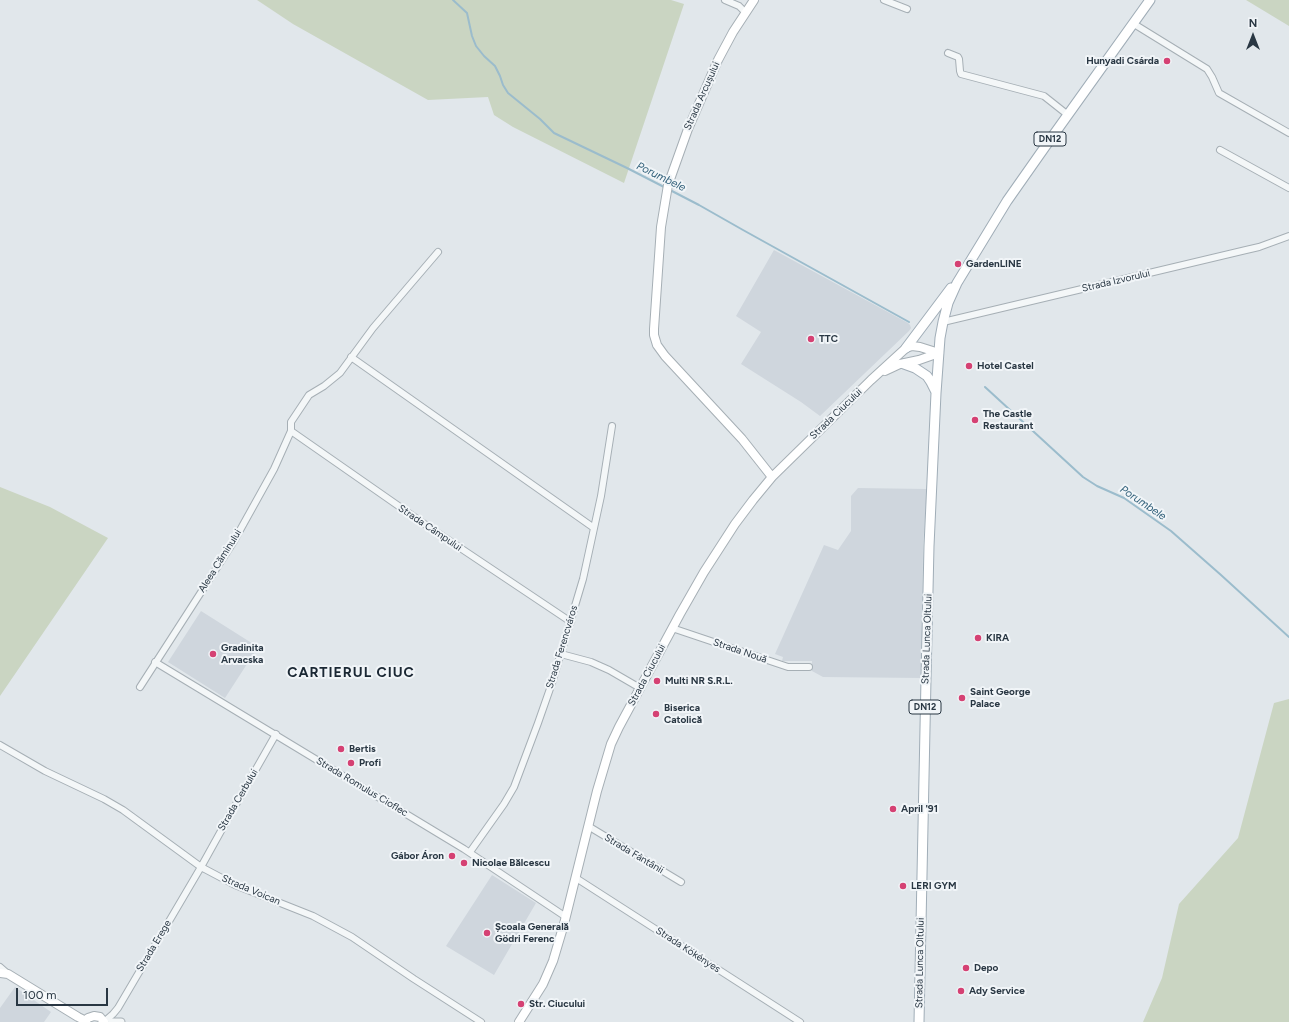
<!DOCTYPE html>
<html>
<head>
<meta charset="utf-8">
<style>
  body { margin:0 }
  #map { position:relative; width:1289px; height:1022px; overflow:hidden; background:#e1e7eb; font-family:Figtree,sans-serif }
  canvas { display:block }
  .north { position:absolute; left:1233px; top:16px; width:40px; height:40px; -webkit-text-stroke:3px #f1f5f8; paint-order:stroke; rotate:0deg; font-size:11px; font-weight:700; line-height:16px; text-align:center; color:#293743 }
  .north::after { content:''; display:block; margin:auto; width:14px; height:18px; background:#293743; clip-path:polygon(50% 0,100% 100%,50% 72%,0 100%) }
  .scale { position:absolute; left:16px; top:988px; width:92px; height:18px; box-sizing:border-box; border:2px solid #293743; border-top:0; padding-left:5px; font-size:12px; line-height:14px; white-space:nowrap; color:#293743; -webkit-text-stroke:3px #f1f5f8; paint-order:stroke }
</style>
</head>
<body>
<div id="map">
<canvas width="1289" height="1022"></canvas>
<div class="north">N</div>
<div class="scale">100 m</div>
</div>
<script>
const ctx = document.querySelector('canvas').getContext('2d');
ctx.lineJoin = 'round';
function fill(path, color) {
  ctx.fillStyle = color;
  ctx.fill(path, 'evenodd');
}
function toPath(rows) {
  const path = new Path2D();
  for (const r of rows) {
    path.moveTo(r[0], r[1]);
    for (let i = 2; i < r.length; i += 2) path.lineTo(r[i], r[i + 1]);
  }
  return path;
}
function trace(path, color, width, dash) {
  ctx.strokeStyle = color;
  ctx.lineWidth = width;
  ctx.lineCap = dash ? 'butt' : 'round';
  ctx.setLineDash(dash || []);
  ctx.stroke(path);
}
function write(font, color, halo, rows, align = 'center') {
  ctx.font = font + ' Figtree,sans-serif';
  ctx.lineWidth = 4;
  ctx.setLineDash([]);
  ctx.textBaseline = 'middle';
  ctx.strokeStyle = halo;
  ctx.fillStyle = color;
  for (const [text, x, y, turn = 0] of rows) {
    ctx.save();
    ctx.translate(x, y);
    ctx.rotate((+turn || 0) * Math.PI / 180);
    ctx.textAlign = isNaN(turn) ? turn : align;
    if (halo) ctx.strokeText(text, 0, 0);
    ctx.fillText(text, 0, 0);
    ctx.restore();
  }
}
const built = toPath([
  [774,250,908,323,910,325,911,328,909,331,820,416,801,402,741,364,761,332,736,316],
  [858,488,927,489,923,546,922,678,823,677,812,671,812,661,782,661,783,657,775,654,824,545,838,550,851,531,851,496],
  [201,611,258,647,225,698,168,662],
  [492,875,536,903,494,975,446,946],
  [15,987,51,1012,44,1022,0,1022,0,1008]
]);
const green = toPath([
  [257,0,671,0,684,4,624,183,513,127,494,115,488,97,428,100,293,24],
  [1246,0,1289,0,1289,26],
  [0,487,50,507,108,538,0,696],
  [1289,699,1289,1022,1143,1022,1162,978,1179,904,1238,838,1274,703]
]);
const stream = toPath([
  [453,0,467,13,472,36,476,46,484,56,495,66,500,76,503,85,508,93,540,119,554,133,627,168,666,188],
  [670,190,699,205,743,230,909,322],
  [985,387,1083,477,1097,486,1124,498,1171,531,1221,575,1289,637]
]);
const minor = toPath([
  [725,0,739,6,745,12],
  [884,0,907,9],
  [1134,24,1207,69,1212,77,1219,93,1289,133],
  [948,53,958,57,959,59,960,71,961,74,1044,96,1068,115],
  [1220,150,1289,188],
  [943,322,1246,250,1259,247,1289,236],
  [351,357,594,528],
  [291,431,423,523,571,622],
  [672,628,788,667,809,667],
  [561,654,591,662,609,670,640,688],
  [155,662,464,849,566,917],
  [140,687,234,541,274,469,291,431,291,422,309,395,324,386,340,373,373,328,438,252],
  [0,745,45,771,104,799,123,810,201,867,235,885,313,916,352,937,414,979,481,1022],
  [588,826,681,882],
  [470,852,504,804,514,787,538,723,552,683,583,579,601,496,612,426],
  [576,878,800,1022],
  [0,967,8,974],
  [104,1022,113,1014,118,1008,201,867,231,813,276,734]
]);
const tertiary = toPath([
  [112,1022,121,1022]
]);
const secondary = toPath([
  [754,0,733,32,718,60,688,129,668,185,661,227,654,329,654,335,657,345,665,356,742,439,772,477],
  [885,371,900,364,919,360,939,353],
  [0,973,8,974,78,1017,86,1021],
  [85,1022,88,1018,94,1016,100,1017,104,1022],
  [519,1022,543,984,553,961,564,924,597,791,611,744,619,727,680,614,704,572,735,524,753,500,772,477,871,380,906,348,912,346,920,347,939,353]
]);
const primary = toPath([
  [906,348,951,288],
  [904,364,915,368,927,376,931,382,936,392],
  [919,1022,926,679,929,546,936,393,940,338,943,322,948,303,957,283,1007,201,1047,144,1150,0]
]);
const markers = [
  [1167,61,4,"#d54173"],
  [958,264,4,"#d54173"],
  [811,339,4,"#d54173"],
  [969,366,4,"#d54173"],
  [975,420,4,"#d54173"],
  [978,638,4,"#d54173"],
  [213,654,4,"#d54173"],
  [657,681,4,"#d54173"],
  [962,698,4,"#d54173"],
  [656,714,4,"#d54173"],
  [341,749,4,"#d54173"],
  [351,763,4,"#d54173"],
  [893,809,4,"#d54173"],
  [452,856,4,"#d54173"],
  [464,863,4,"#d54173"],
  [903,886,4,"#d54173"],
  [487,933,4,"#d54173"],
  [966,968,4,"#d54173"],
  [961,991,4,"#d54173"],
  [521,1004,4,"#d54173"]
];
const shields = [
  [1050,139,32],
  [925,707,32]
];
const shieldNames = [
  ["DN12",1050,139],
  ["DN12",925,707]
];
const poiNames = [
  ["Hunyadi Csárda",1159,61,"right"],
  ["GardenLINE",966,264],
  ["TTC",819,339],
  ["Hotel Castel",977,366],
  ["The Castle",983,414],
  ["Restaurant",983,426],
  ["KIRA",986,638],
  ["Gradinita",221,648],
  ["Arvacska",221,660],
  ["Multi NR S.R.L.",665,681],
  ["Saint George",970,692],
  ["Palace",970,704],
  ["Biserica",664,708],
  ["Catolică",664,720],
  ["Bertis",349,749],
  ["Profi",359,763],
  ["April '91",901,809],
  ["Gábor Áron",444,856,"right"],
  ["Nicolae Bălcescu",472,863],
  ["LERI GYM",911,886],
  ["Școala Generală",495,927],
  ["Gödri Ferenc",495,939],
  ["Depo",974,968],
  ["Ady Service",969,991],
  ["Str. Ciucului",529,1004]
];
const streetNames = [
  ["Strada Arcușului",702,96,-66],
  ["Strada Izvorului",1116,281,-13],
  ["Strada Ciucului",836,414,-44],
  ["Strada Câmpului",430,528,34],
  ["Aleea Căminului",220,561,-58],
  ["Strada Lunca Oltului",927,639,-88],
  ["Strada Ferencváros",562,647,-73],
  ["Strada Nouă",740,651,19],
  ["Strada Ciucului",647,675,-62],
  ["Strada Romulus Cioflec",362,787,31],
  ["Strada Cerbului",238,800,-60],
  ["Strada Fântânii",634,854,31],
  ["Strada Voican",251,890,23],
  ["Strada Erege",154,946,-59],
  ["Strada Kökényes",688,950,33],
  ["Strada Lunca Oltului",920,963,-89]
];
const waterNames = [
  ["Porumbele",661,177,26],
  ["Porumbele",1143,503,34]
];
const districtNames = [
  ["CARTIERUL CIUC",351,673]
];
fill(built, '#cfd6dd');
fill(green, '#cad5c2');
trace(stream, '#9bbccc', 2);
trace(minor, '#a6afb5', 8);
trace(tertiary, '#a6afb5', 9);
trace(secondary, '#a6afb5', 10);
trace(primary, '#a0adb7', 11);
trace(minor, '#f4f7f8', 6);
trace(tertiary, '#f4f7f8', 7);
trace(secondary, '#fff', 8);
trace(primary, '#fff', 9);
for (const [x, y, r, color] of markers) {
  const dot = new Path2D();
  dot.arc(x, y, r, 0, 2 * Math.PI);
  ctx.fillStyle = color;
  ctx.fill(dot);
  trace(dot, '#f1f5f8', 1.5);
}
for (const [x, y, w] of shields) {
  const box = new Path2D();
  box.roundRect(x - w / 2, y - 7, w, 14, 3);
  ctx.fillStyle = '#f1f5f8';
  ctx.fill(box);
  trace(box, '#293743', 1);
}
write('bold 9px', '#293743', null, shieldNames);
write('bold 10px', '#293743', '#f1f5f8', poiNames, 'left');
write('10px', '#293743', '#f1f5f8', streetNames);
write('italic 11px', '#305f79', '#f1f5f8', waterNames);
ctx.letterSpacing = '1px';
write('bold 14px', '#1b2834', '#f1f5f8', districtNames);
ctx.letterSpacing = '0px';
</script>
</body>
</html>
